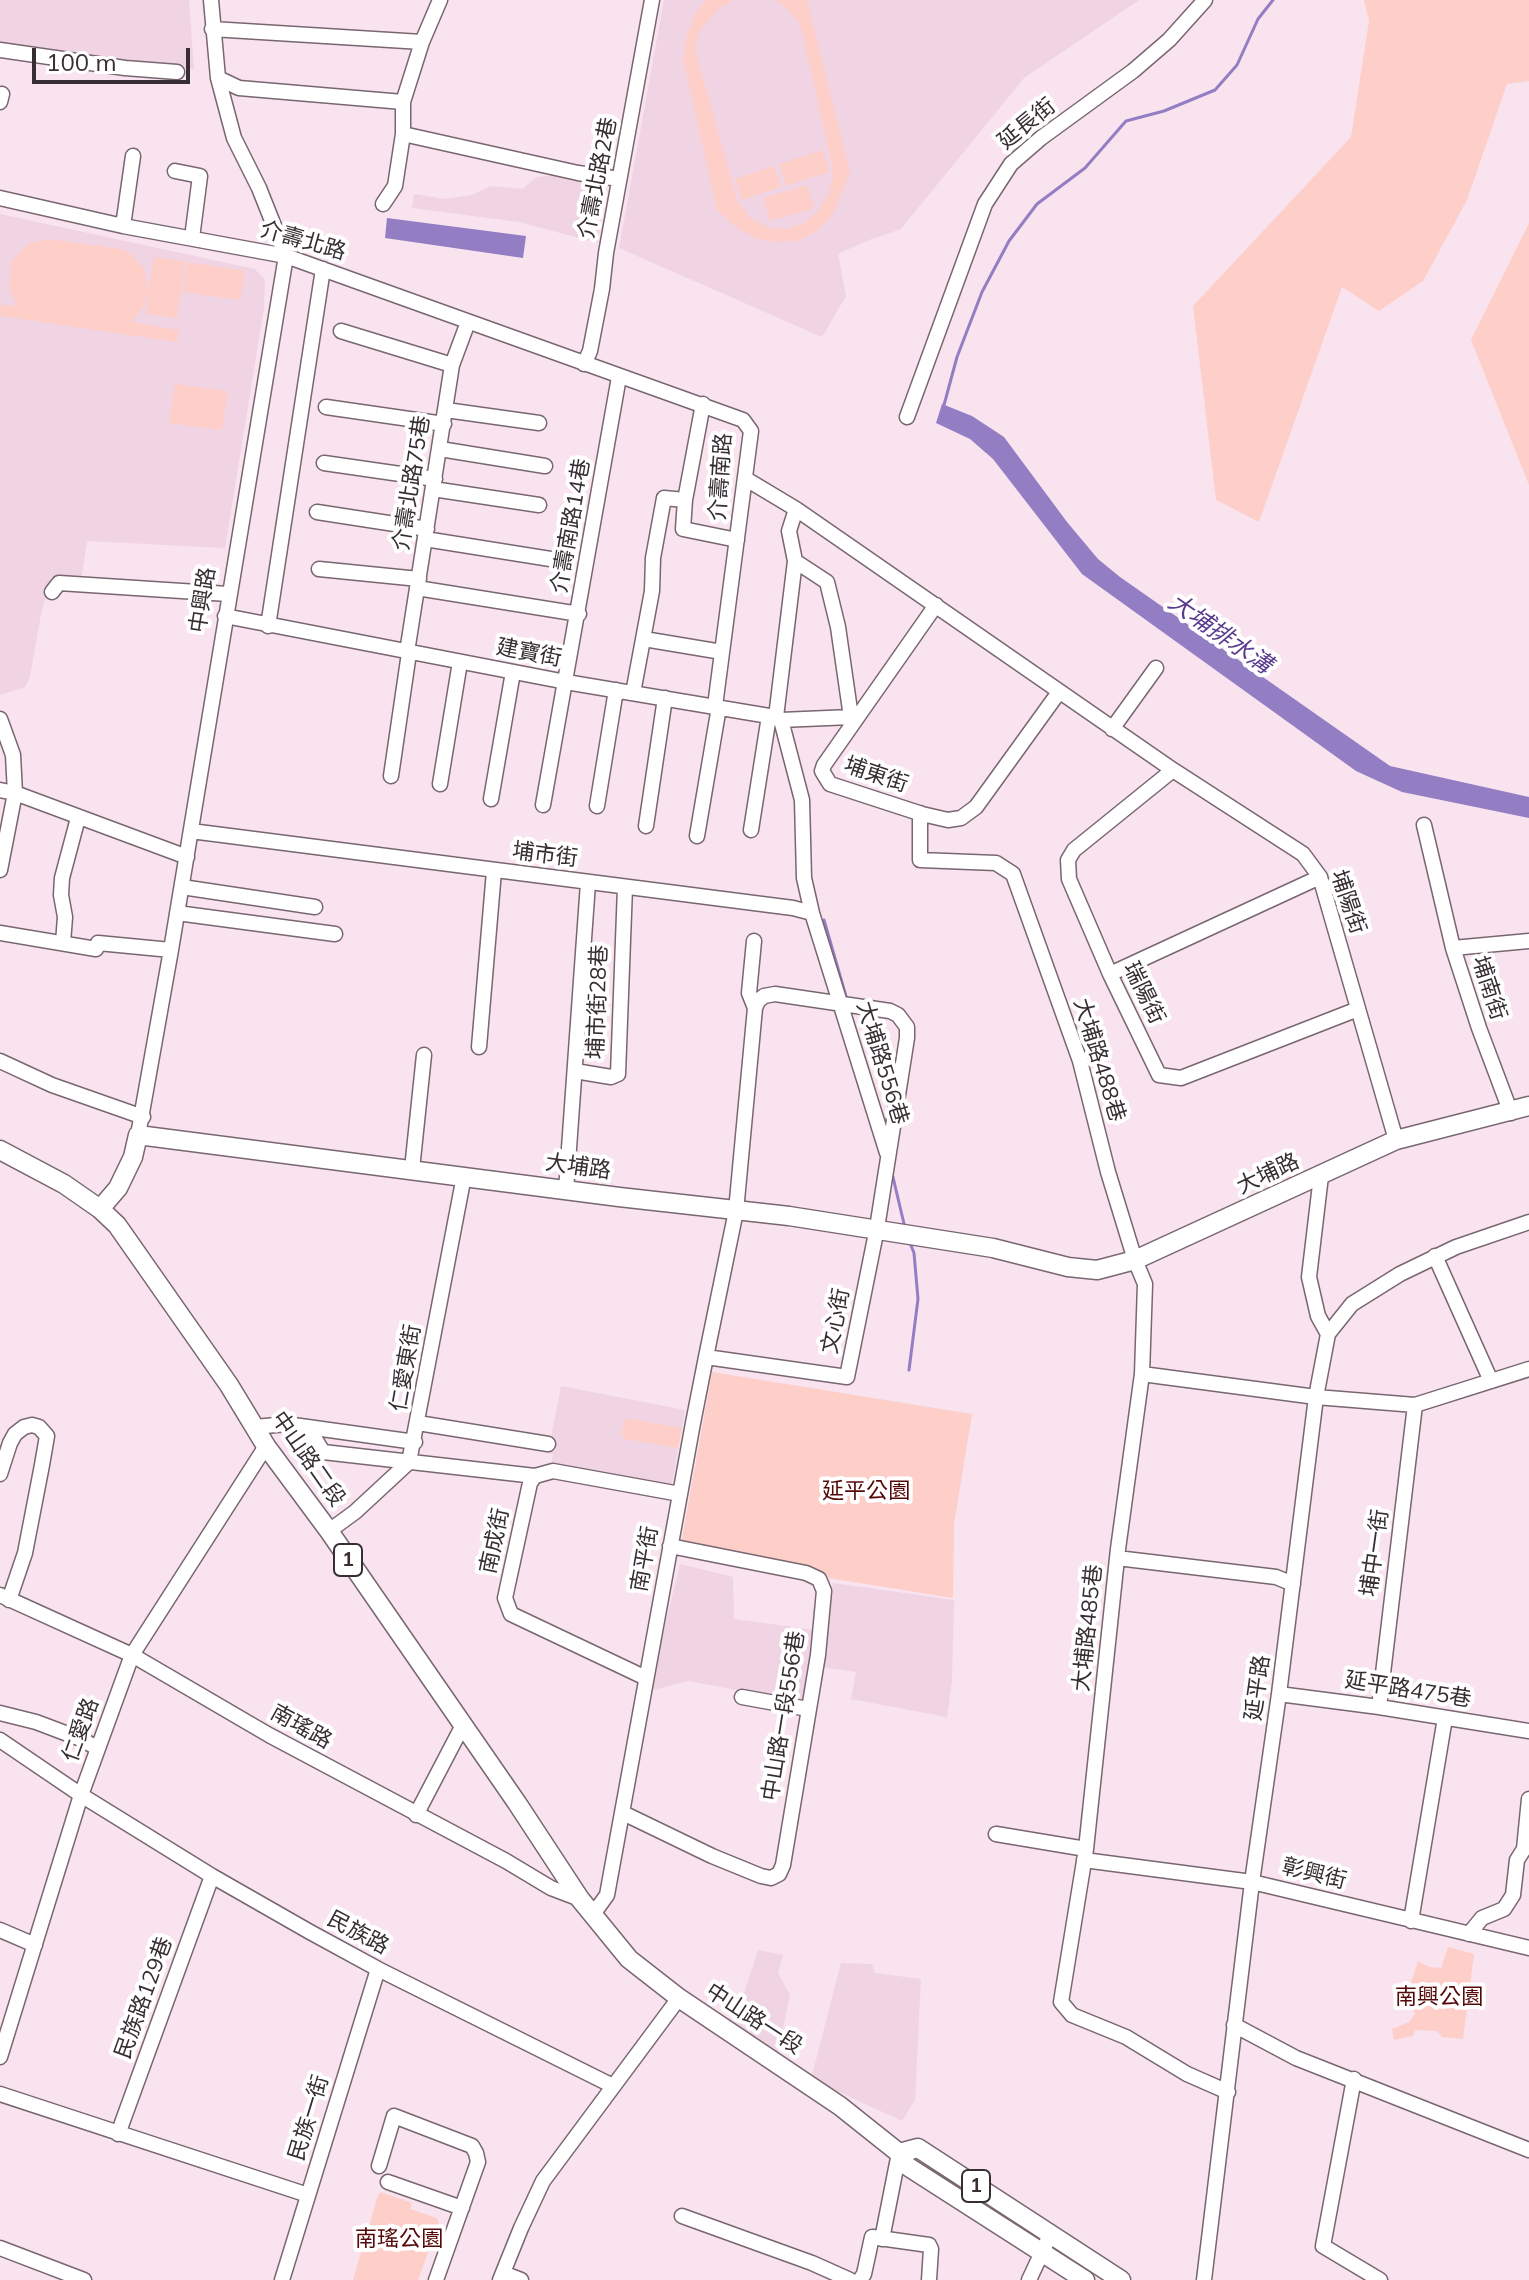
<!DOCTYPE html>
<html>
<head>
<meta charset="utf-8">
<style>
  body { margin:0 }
  #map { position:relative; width:1529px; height:2280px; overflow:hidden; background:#f8e3ef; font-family:Mulish,sans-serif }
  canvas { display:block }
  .scale { position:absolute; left:32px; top:48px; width:158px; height:36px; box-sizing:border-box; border:4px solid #362e33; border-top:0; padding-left:10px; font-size:24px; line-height:28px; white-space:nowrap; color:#362e33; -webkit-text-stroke:6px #fff; paint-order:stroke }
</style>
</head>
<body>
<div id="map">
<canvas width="1529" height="2280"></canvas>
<div class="scale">100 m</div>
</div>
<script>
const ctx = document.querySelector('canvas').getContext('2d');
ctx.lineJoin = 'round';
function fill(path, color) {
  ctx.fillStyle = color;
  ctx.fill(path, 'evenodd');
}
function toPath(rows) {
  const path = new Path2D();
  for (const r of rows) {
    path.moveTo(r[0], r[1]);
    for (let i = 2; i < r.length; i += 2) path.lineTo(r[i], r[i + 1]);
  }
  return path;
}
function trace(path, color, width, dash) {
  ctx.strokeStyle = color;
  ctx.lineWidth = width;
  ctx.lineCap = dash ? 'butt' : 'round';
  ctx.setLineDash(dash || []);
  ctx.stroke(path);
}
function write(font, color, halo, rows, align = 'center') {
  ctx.font = font + ' Mulish,"Noto Sans TC",sans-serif';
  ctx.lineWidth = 8;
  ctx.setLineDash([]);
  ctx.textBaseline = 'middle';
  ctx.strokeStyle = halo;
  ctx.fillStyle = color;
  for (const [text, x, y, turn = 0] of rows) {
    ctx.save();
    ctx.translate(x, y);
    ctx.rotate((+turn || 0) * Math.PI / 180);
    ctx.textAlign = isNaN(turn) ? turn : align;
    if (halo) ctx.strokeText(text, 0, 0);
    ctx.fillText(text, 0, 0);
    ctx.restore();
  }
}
const built = toPath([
  [0,0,189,0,194,69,128,65,0,46],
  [664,0,1139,0,1024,78,901,229,869,240,838,254,846,296,822,337,619,248],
  [556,175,605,185,598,243,519,222,412,208,414,194,444,199,472,195,491,186,522,189,537,177],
  [0,214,255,269,265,280,264,308,225,548,87,541,81,581,51,577,41,614,30,677,25,687,0,695],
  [561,1386,685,1410,671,1489,551,1466,553,1454,548,1453],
  [680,1564,733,1577,734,1619,815,1630,805,1703,689,1681,649,1691],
  [833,1583,954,1600,952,1680,947,1717,851,1699,856,1672,822,1667],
  [758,1950,783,1955,778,1973,790,1995,777,2057,733,2028],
  [841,1963,872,1964,875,1973,921,1979,915,2100,902,2121,811,2079]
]);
const green = toPath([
  [707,0,733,0,721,7,708,21,699,32,695,49,737,200,750,218,770,228,788,229,804,223,817,212,829,194,833,170,800,23,785,7,774,0,807,0,850,172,833,214,817,231,797,241,778,242,757,239,737,228,717,210,683,58,687,34,697,10],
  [1364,0,1529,0,1529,81,1507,84,1467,200,1423,281,1379,311,1342,287,1259,522,1216,500,1193,306,1351,137,1369,21],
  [823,150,829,172,786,186,779,164],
  [774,166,781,187,742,200,735,179],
  [807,185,814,208,770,221,763,198],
  [1529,223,1529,485,1471,340],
  [47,239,121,249,129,253,144,268,148,291,154,257,185,261,177,318,146,314,148,292,144,306,131,322,179,330,177,342,0,316,0,305,17,306,9,286,12,260,29,243],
  [187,262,245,271,240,300,183,292],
  [175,384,228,391,222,430,169,423],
  [712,1372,972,1414,954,1524,953,1598,829,1578,824,1573,681,1544],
  [626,1418,682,1428,678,1448,625,1439,621,1433],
  [1448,1947,1474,1954,1463,2039,1442,2037,1437,2031,1415,2030,1413,2036,1394,2040,1392,2029,1409,2022,1415,2014,1407,1995,1418,1961,1429,1967,1441,1968],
  [381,2192,412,2203,410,2209,437,2218,439,2222,418,2280,353,2280,378,2195]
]);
const water = toPath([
  [387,218,526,236,523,258,385,238],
  [942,404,972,416,1004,437,1067,522,1098,559,1120,577,1390,766,1529,797,1529,818,1402,792,1356,771,1082,574,993,459,970,439,936,423]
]);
const stream = toPath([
  [944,405,957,357,982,292,1009,241,1037,204,1085,168,1126,121,1164,111,1215,90,1237,65,1258,19,1273,0],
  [824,920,847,1000],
  [892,1173,905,1228],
  [909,1370,918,1299,914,1253,910,1243]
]);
const minor = toPath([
  [212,29,422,42],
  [0,50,125,68,177,72],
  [218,78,239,88,403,102],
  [0,102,2,94],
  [403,134,578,173,619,179],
  [175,171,200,176,192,238],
  [0,198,123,226,286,256,743,420,751,431,715,706],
  [383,204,395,186,403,134,403,102,422,42,440,0],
  [123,226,133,156],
  [341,331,452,365],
  [584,364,590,351,602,289,606,253,652,0],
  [703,404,685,500,683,529,737,540],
  [326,407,444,424],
  [446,410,539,423],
  [907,417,985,204,1011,164,1041,138,1133,71,1169,40,1205,0],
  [440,449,545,466],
  [324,463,435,479],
  [746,479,796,509,1173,770,1303,854,1320,877,1396,1140],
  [433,489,539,505],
  [317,512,427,529],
  [425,539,563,561],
  [319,569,419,579],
  [417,588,579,614],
  [52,592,59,583,228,594],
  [936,605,824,765,822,771,830,784,922,814,948,820,961,818,976,807,1059,692],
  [225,616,566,682,769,716,781,720,851,717,838,627,827,582,795,561],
  [268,626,323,269],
  [644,639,722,652],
  [407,652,452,365,468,322],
  [633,693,652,591,653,558,664,498,685,500],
  [776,717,795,561,789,531,796,509],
  [0,719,13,755,15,793,0,870],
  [781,720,802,800,804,878,812,913,887,1153],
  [1112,729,1156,668],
  [1173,770,1074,850,1068,860,1069,879,1110,974,1159,1075,1181,1078,1358,1009],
  [391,776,409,653],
  [440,784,460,662],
  [0,790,15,793,187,857],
  [491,799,513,672],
  [543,805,619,377],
  [597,806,616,690],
  [920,813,920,860,996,863,1013,874,1080,1061,1108,1172,1135,1260,1145,1284,1142,1374,1118,1549,1086,1849,1061,2002,1072,2015,1126,2037,1187,2074,1228,2092],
  [1424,825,1453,948,1479,1028,1511,1113],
  [646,826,665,698],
  [751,830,769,716],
  [191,831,793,908,812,913],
  [697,836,719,707],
  [182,887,315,907],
  [177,913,335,934],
  [0,933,96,949,98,943,171,950],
  [754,941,749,993,755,1008],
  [63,943,65,917,61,895,62,878,78,818],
  [1453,948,1529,941],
  [1110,974,1320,877],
  [479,1047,494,871],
  [0,1061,52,1085,143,1117],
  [575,1071,611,1077,618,1074,625,887],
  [138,1135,171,950,286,256,259,188,234,138,218,78,211,0],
  [412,1169,424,1055],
  [1321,1176,1309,1277,1318,1316,1328,1334],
  [566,1190,588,883],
  [1435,1256,1491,1381],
  [1142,1374,1316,1397,1415,1405,1529,1369],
  [418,1423,548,1444],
  [255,1427,286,1424,415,1442],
  [308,1427,323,1452,535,1476],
  [0,1474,10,1443,15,1434,24,1427,32,1425,39,1427,47,1436,42,1465,25,1553,9,1600],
  [329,1531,355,1512,409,1462,464,1176],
  [1117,1558,1276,1577,1293,1584],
  [0,1595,132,1655,269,1735,506,1861,551,1888,580,1899],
  [646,1678,511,1614,505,1598,530,1483,535,1476,553,1471,680,1494],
  [1279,1694,1379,1707,1529,1731],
  [742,1697,808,1709],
  [1379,1707,1415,1405],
  [0,1713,36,1722,81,1739,97,1748],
  [0,1740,81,1795,212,1876,310,1932,378,1969,613,2086],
  [623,1813,712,1856,761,1876,771,1878,779,1874,783,1865,818,1655,824,1591,819,1579,806,1573,670,1546],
  [416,1815,463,1725],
  [996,1834,1086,1849],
  [1084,1860,1252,1882,1529,1948],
  [594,1913,607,1895,693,1423,706,1357,736,1211,755,1008,758,1001,764,996,775,994,890,1011,898,1015,907,1027,907,1038,877,1228,847,1377,706,1357],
  [1411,1921,1445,1718],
  [0,1930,35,1945],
  [1469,1934,1482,1918,1504,1909,1513,1895,1517,1860,1524,1849,1529,1799],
  [1234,2025,1296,2058,1529,2150],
  [0,2057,81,1795,132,1655,266,1446],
  [1354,2079,1323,2246,1380,2280],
  [0,2094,308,2195],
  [118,2134,212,1876],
  [379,2166,394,2116,472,2146,476,2153,478,2162,436,2280],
  [388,2182,462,2208],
  [682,2216,812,2263,850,2280],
  [882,2239,899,2153],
  [0,2248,84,2280],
  [503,2273,521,2280],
  [282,2280,378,1969],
  [500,2280,521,2228,543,2181,679,1998],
  [860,2280,864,2274,872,2237,929,2245,931,2249,929,2280],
  [1029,2280,1050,2235],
  [1204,2280,1252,1882,1279,1694,1316,1397,1328,1334,1352,1304,1400,1274,1456,1247,1529,1222]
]);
const major = toPath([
  [0,1150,64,1184,100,1209,117,1225,229,1385,266,1446,329,1531,517,1803,580,1899,629,1959,679,1998,840,2106,899,2153,907,2166,1085,2280],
  [100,1209,118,1188,133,1157,138,1135,619,1197,789,1216,993,1248,1068,1267,1097,1270,1135,1260,1396,1140,1529,1106],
  [899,2153,918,2148,1121,2280]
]);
const shields = [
  [348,1560,28],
  [976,2186,28]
];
const shieldNames = [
  ["1",348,1560],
  ["1",976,2186]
];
const streetNames = [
  ["延長街",1027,124,-39],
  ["介壽北路2巷",598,178,-79],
  ["介壽北路",303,241,16],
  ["介壽南路",721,477,-86],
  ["介壽北路75巷",412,483,-81],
  ["介壽南路14巷",571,526,-80],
  ["中興路",203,600,-81],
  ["建寶街",529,653,11],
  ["埔東街",876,775,19],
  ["埔市街",545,855,7],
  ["埔陽街",1348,902,71],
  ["埔南街",1489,988,72],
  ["瑞陽街",1144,993,64],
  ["埔市街28巷",598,1002,-88],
  ["大埔路488巷",1099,1060,73],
  ["大埔路556巷",882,1063,73],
  ["大埔路",578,1167,8],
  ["大埔路",1268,1174,-25],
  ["文心街",836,1321,-79],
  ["仁愛東街",406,1368,-80],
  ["中山路二段",308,1459,55],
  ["南成街",495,1541,-78],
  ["埔中一街",1375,1553,-82],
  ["南平街",645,1559,-80],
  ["大埔路485巷",1088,1628,-84],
  ["延平路",1258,1688,-82],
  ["延平路475巷",1408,1690,9],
  ["中山路一段556巷",784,1716,-81],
  ["南瑤路",301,1727,29],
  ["仁愛路",81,1730,-70],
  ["彰興街",1314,1874,14],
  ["民族路",358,1933,28],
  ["民族路129巷",144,1998,-70],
  ["中山路一段",754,2019,33],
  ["民族一街",309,2118,-73]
];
const parkNames = [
  ["延平公園",866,1491],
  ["南興公園",1439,1997],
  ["南瑤公園",399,2239]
];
const waterNames = [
  ["大埔排水溝",1220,634,35]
];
fill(built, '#f0d4e4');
fill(green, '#fecfc8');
fill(water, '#937ec4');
trace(stream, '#937ec4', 3);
trace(minor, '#786670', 17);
trace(major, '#786670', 21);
trace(minor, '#fff', 14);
trace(major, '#fff', 18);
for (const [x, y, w] of shields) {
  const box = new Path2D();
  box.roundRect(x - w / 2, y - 16, w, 32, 6);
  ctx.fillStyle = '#fff';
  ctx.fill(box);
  trace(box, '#362e33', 2);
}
write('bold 20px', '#362e33', null, shieldNames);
write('22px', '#362e33', '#fff', streetNames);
write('22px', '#540807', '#fff', parkNames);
write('italic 24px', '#5a3b8f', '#fff', waterNames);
</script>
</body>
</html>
